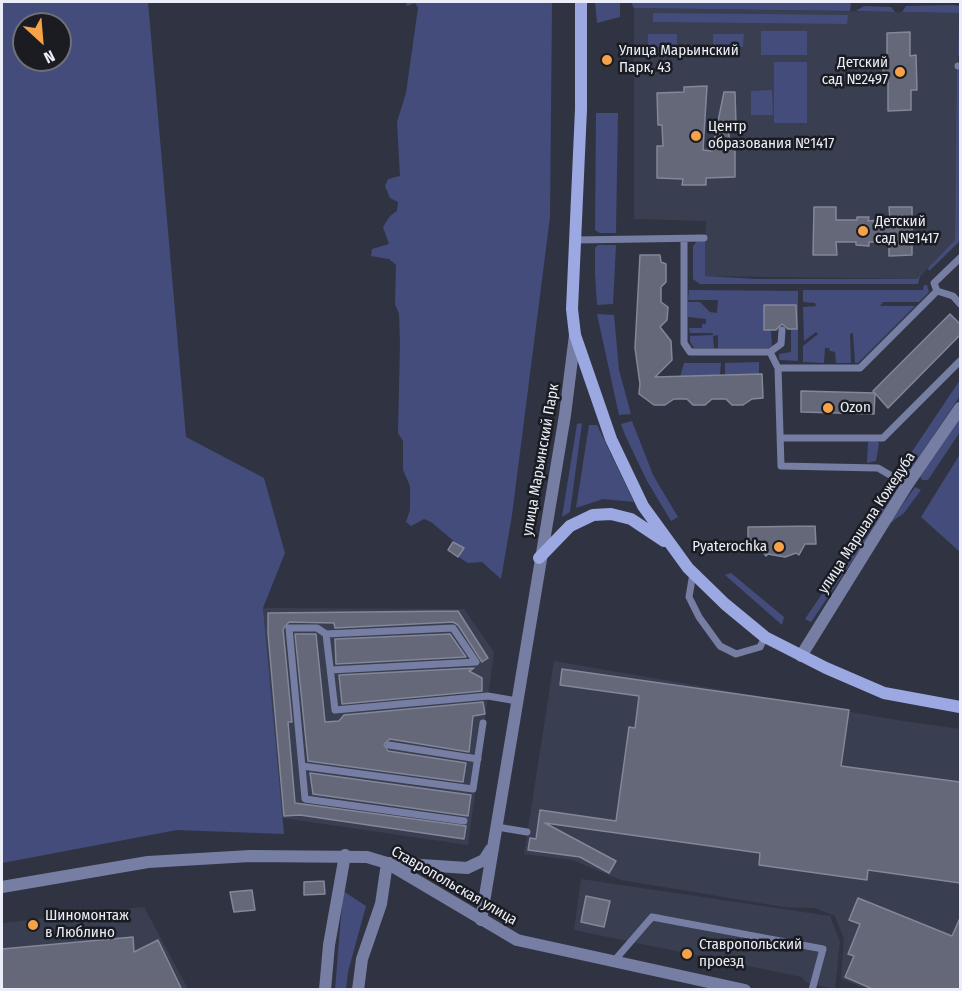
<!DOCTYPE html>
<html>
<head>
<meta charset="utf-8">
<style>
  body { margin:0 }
  #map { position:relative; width:962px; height:991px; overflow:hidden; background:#303442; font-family:"Fira Sans Condensed",sans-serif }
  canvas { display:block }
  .frame { position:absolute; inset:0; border:3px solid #ebeef8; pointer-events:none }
  .north { position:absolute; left:12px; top:12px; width:60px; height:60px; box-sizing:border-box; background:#1a1c22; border:2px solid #6e7078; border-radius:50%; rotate:154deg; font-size:16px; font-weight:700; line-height:24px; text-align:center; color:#ebeef8 }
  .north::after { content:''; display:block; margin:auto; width:21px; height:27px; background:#f6a248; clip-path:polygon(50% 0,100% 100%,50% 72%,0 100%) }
</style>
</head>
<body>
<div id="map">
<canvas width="962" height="991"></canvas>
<div class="frame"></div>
<div class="north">N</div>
</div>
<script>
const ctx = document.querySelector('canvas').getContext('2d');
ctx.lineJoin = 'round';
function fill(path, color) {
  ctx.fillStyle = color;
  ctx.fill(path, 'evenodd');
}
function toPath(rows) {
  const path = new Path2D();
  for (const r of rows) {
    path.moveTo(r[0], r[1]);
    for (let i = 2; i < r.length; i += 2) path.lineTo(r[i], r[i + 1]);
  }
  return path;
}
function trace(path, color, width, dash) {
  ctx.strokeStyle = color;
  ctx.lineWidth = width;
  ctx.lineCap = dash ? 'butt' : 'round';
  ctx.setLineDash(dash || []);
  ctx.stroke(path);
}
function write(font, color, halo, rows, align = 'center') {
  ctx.font = font + ' "Fira Sans Condensed",sans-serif';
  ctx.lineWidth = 5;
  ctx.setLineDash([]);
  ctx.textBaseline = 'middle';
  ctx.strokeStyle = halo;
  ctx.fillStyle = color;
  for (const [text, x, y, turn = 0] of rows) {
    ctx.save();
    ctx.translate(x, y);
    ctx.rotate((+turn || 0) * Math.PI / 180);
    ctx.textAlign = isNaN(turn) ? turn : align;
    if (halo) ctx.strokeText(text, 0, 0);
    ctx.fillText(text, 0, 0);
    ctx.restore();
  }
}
const built = toPath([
  [634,8,959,13,955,240,918,279,704,276,706,221,634,219],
  [263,608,464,609,494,652,468,845,282,818],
  [554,661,897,720,960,729,960,989,867,989,841,979,844,939,835,916,815,908,784,907,621,880,572,860,524,854],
  [581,879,830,916,840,942,835,989,807,983,802,977,574,930],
  [144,907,188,989,2,989,2,923]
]);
const green = toPath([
  [2,2,148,2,186,437,264,478,285,553,263,608,284,834,177,830,2,863],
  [24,24,60,24,60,60,24,60],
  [406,2,552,2,550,217,512,515,501,579,482,562,468,563,460,558,456,543,431,522,424,519,411,526,406,522,410,510,410,486,403,470,403,441,398,433,400,344,399,314,395,304,396,265,389,259,371,256,372,249,389,244,383,227,390,216,397,211,398,202,390,198,385,186,388,179,400,176,397,122,406,93,418,8,415,3,407,6],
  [595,2,620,2,620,17,597,23],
  [631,2,851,2,850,11,634,8],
  [953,5,960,6,960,56,958,56,959,13,902,12,906,6],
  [864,6,891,7,895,12,856,11],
  [653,13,848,15,847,24,653,22],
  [761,31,807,31,807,55,761,55],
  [648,34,677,34,677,47,648,47],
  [713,34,744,34,743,47,713,48],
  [774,62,807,62,807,123,774,123],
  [957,69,960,70,960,241,929,271,928,268,955,240],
  [772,90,773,115,751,115,751,91],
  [596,113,618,113,616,233,600,233,595,230],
  [697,241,705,241,705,276,756,279,917,279,920,276,918,284,700,284,693,279,693,246],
  [598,245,616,245,613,304,597,305,595,274,595,248],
  [924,285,927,285,929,292,919,302,883,302,880,306,915,306,858,363,855,363,853,333,850,334,851,363,836,363,835,352,830,351,829,348,825,348,824,363,803,362,803,346,818,334,816,332,804,341,803,307,816,306,815,303,803,302,803,290,923,290],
  [689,290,798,291,798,361,780,360,779,358,779,354,791,352,791,329,797,329,796,305,764,305,764,330,771,330,772,346,769,348,718,348,718,335,713,336,714,348,694,348,690,342,690,336,713,335,713,333,690,333,689,328,702,328,702,324,706,324,706,319,688,317,688,302,700,302,710,312,717,313,718,300,688,300],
  [597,314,614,315,619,370,631,414,619,415],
  [759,362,759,374,725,375,725,363],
  [684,363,721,363,720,375,680,377],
  [960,380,960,396,908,473,901,468],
  [960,416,960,432,928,480,922,480,920,476],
  [632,421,653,475,678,517,671,521,647,481,625,435,621,424],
  [582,423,570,512,562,517,577,424],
  [589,425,597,425,634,502,603,499,576,508],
  [875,440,879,443,876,461,867,463,868,442],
  [960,454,960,552,921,517],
  [897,483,903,486,811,622,805,619],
  [915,487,921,490,904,513,889,524],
  [731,573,784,617,782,625,725,575],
  [343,891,366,906,348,972,346,989,335,990]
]);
const building = toPath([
  [910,32,910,56,916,55,917,90,911,90,911,110,888,111,888,77,883,77,883,67,887,67,887,33,910,32],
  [707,86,703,150,712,151,724,92,735,92,736,125,729,125,729,148,735,148,735,177,706,178,706,185,682,185,683,179,657,178,657,146,663,146,662,125,658,125,657,93,684,92,684,87,707,86],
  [814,207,836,207,836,220,857,220,857,217,869,217,868,221,890,219,889,207,912,207,912,255,889,256,889,242,869,242,869,246,856,245,856,242,836,242,837,255,813,255,814,207],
  [640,255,660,255,661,262,666,264,666,282,661,287,661,302,668,307,667,320,660,327,671,341,672,360,655,377,762,374,763,398,752,399,743,405,732,405,726,399,712,399,705,405,693,405,687,399,674,399,665,405,654,405,639,394,640,384,635,348,640,255],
  [764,305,796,305,797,329,788,329,782,324,776,330,764,330,764,305],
  [950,314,960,324,960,335,888,408,873,391,950,314],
  [801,391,875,393,874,414,801,412,801,391],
  [815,526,816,544,805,544,799,555,796,553,785,557,768,554,766,556,759,546,748,546,748,527,815,526],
  [453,542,464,548,458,557,448,550,453,542],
  [458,611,488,658,482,662,458,625,453,622,335,628,334,623,289,622,283,629,292,722,288,722,295,803,466,826,464,839,300,815,284,816,268,633,268,613,458,611],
  [295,634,316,634,325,722,339,721,344,715,483,702,485,714,473,716,469,752,390,739,384,744,388,751,466,763,463,782,308,761,295,634],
  [450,634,466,657,336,664,335,639,450,634],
  [474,668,469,671,482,678,482,691,342,704,339,675,474,668],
  [562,669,849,710,841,766,960,782,960,883,868,870,867,880,759,865,760,853,545,823,616,861,609,873,580,857,528,850,530,838,536,839,540,810,616,821,629,727,635,728,639,696,560,685,562,669],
  [310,773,471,795,468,816,313,794,310,773],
  [324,881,325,894,304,895,304,882,324,881],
  [252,890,255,910,234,912,230,892,252,890],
  [586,896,610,901,604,927,581,922,586,896],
  [858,898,952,936,960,918,960,990,875,990,845,977,854,956,848,954,860,924,849,920,858,898],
  [133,937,134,952,158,940,182,990,2,990,2,949,133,937]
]);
const service = toPath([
  [958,66,960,66],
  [684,239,684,343,690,352,770,352,781,344,782,330],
  [576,240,704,238],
  [937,291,953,296,960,304],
  [770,352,778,368,860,368,937,291,934,283,960,258],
  [778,368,781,466,878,468,907,485],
  [781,438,883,438,960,361],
  [693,573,689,597,699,617,720,646,736,654,760,647,765,637],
  [326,634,453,628,476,662,331,670],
  [389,745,478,759],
  [302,766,473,789,483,723],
  [464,821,305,799,289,628,317,628,326,634,335,710,488,696,517,701],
  [497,827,527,832],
  [614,961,652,917,823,949,812,990]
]);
const minor = toPath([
  [801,656,907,485,960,408],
  [325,990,329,945,345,855],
  [358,990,362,959,381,904,387,863]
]);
const tertiary = toPath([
  [391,863,467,868,484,860,491,849],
  [2,887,148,862,250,856,367,857,387,863,517,940,745,990],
  [481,920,565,415,575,335]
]);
const secondary = toPath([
  [581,2,581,109,572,309,575,335,611,439,643,506,688,568,725,604,765,637,826,668,884,693,960,707],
  [539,558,570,526,593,515,611,514,631,519,664,541]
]);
const markers = [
  [607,60,6,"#f6a248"],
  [900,72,6,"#f6a248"],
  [696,136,6,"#f6a248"],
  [863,231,6,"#f6a248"],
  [828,408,6,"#f6a248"],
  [779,547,6,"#f6a248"],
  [33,925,6,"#f6a248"],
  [687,954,6,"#f6a248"]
];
const poiNames = [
  ["Улица Марьинский",619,51],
  ["Парк, 43",619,68],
  ["Детский",888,63,"right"],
  ["сад №2497",888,80,"right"],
  ["Центр",708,127],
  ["образования №1417",708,144],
  ["Детский",875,222],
  ["сад №1417",875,239],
  ["Ozon",840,408],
  ["Pyaterochka",767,547,"right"],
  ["Шиномонтаж",45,916],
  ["в Люблино",45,933],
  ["Ставропольский",699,945],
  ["проезд",699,962]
];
const streetNames = [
  ["улица Марьинский Парк",541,460,-80],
  ["улица Маршала Кожедуба",867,523,-57],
  ["Ставропольская улица",454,886,30]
];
fill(built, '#393e51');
fill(green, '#434c7b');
fill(building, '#646879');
trace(building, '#838799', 1.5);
trace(service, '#767fa3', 7);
trace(minor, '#767fa3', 12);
trace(tertiary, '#767fa3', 12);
trace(secondary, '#9ba8e2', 12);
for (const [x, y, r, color] of markers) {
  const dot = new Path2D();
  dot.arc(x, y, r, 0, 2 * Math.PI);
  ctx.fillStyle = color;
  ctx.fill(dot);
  trace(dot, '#1a1c22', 2);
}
write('15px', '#ebeef8', '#1a1c22', poiNames, 'left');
write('15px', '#ebeef8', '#1a1c22', streetNames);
</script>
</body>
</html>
